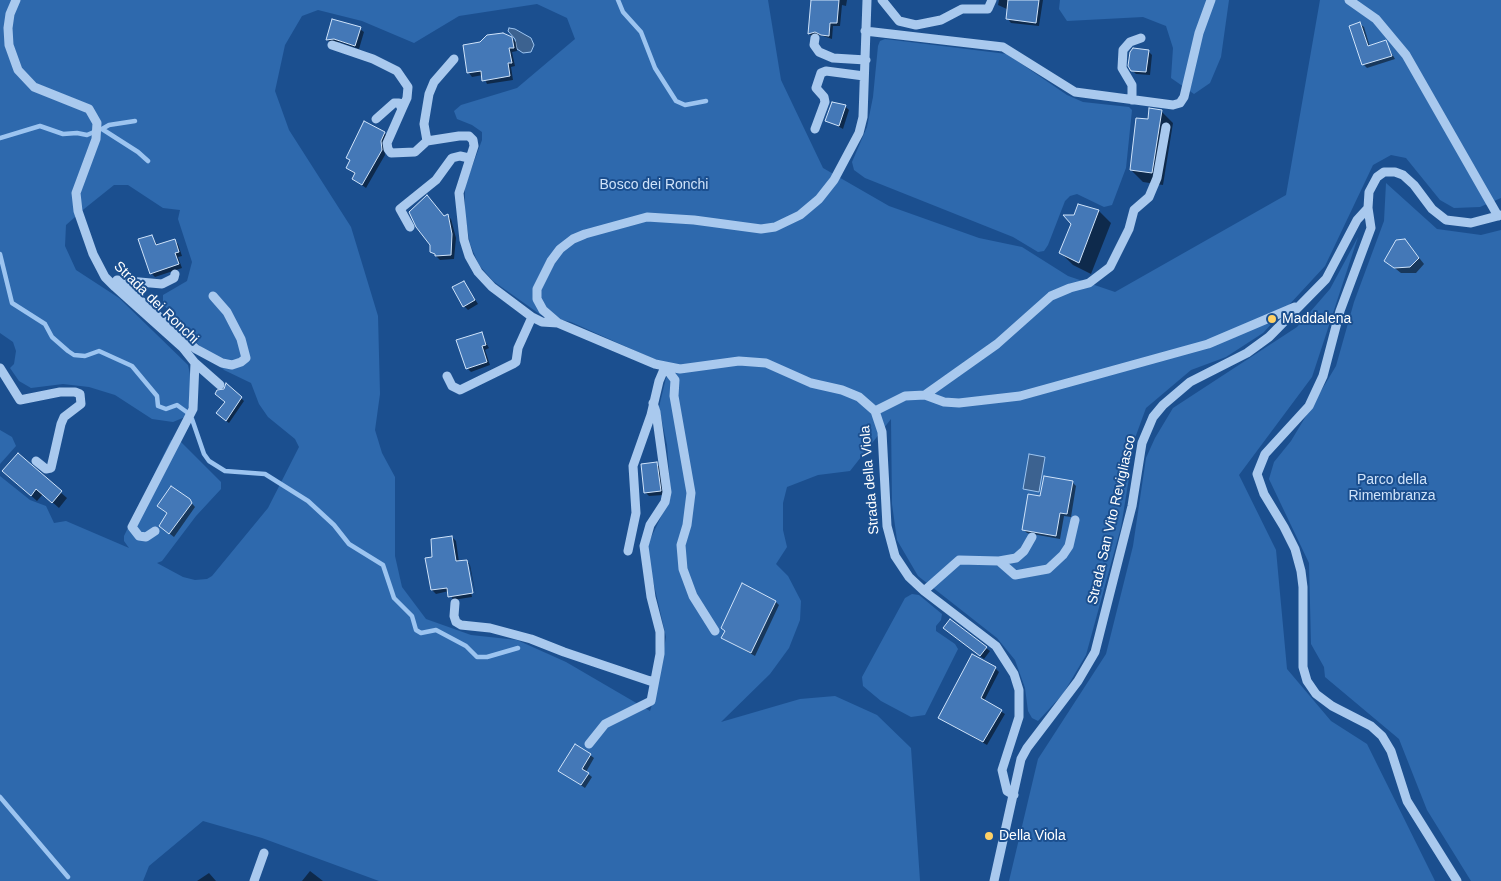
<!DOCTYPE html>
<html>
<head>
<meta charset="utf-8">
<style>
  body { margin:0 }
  canvas { display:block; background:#1b4f8f }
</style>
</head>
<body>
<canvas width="1501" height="881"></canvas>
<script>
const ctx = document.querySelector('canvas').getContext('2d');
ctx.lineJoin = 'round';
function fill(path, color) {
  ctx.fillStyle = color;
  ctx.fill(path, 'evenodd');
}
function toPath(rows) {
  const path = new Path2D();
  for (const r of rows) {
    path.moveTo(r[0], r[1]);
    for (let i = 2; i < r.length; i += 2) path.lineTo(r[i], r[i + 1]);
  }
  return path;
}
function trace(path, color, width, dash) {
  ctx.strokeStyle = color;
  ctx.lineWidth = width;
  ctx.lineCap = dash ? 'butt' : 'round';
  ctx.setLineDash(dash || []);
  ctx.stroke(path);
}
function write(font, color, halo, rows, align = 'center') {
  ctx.font = font + ' Helvetica,sans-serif';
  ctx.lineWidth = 4;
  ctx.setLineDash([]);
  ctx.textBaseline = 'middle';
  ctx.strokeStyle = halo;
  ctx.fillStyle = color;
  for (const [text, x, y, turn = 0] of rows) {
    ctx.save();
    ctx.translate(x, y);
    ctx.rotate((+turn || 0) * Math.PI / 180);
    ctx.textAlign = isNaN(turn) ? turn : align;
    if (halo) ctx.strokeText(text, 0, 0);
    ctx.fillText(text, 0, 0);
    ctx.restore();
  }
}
const green = toPath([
  [0,0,768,0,781,80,823,168,889,206,979,238,1022,247,1068,276,1115,292,1286,195,1320,0,1501,0,1501,198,1480,207,1454,208,1440,200,1406,158,1391,155,1373,165,1325,266,1263,333,1226,357,1191,370,1146,408,1127,460,1130,472,1121,527,1086,655,1063,694,1038,721,1032,718,1028,711,1025,688,1015,660,997,638,918,576,897,540,892,504,891,419,850,471,818,475,787,487,783,503,783,530,787,547,776,564,788,576,801,601,800,620,789,648,770,674,721,722,800,699,835,696,877,715,911,748,920,881,379,881,262,838,203,821,149,866,143,881,0,881,0,476,30,500,46,506,54,523,66,521,129,548,124,541,124,536,171,440,181,442,221,482,221,489,196,516,162,561,157,563,183,577,195,580,207,579,212,576,268,508,299,447,295,439,268,417,259,404,251,383,224,370,189,335,163,304,163,295,187,281,192,262,178,219,180,210,163,208,128,185,114,185,84,209,66,225,65,246,76,270,119,298,188,365,191,379,189,405,185,417,173,422,152,419,115,395,89,387,63,384,31,388,19,381,10,368,14,364,16,351,13,342,0,333],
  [537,4,567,18,575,39,517,88,461,105,454,111,457,119,472,125,482,132,482,140,465,186,465,216,470,244,479,265,493,281,541,315,571,322,647,356,676,374,670,373,666,378,659,407,667,445,671,496,648,544,649,563,666,637,657,689,650,711,566,662,517,640,471,635,426,619,402,587,395,556,395,477,382,453,375,430,380,394,378,316,351,227,289,130,275,91,285,45,302,16,318,10,362,21,414,43,459,16],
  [1060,0,1229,0,1221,57,1210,83,1194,94,1171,78,1173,48,1166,26,1143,17,1067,21,1059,9],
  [885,39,1007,54,1067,95,1083,102,1129,107,1132,110,1126,168,1112,205,1104,207,1077,194,1070,196,1065,201,1048,245,1044,251,1038,252,1013,237,865,178,854,170,852,162,867,127,873,97,878,46,880,41],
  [1386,183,1437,229,1481,235,1501,230,1501,881,1471,881,1427,810,1399,739,1325,677,1324,667,1311,644,1309,563,1269,479,1274,462,1291,441,1336,366,1354,302,1384,221],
  [1358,237,1312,377,1239,475,1276,550,1287,669,1331,721,1367,744,1435,881,1009,881,1038,759,1106,654,1133,546,1146,458,1155,438,1173,408,1297,327,1330,289],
  [0,430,12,437,16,446,0,464],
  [912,594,919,595,942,614,941,620,936,626,936,631,955,644,958,649,925,715,911,717,881,701,863,686,862,677,905,598]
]);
const water = toPath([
  [509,28,515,29,531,38,534,45,531,52,523,53,517,49,515,39,508,31,509,28],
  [1029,454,1045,457,1039,492,1023,489,1029,454]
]);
const shadow = toPath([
  [812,0,847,0,846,6,842,5,840,26,833,26,832,39,820,35,813,37,809,34],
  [999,0,1043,0,1039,26,1011,23,1008,19,1009,10,998,5],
  [1360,24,1364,27,1370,47,1385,42,1395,59,1367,68,1363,64],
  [360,29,364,32,359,49,339,42,331,43,328,40],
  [512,38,516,42,517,51,512,52,515,66,511,67,513,80,487,84,483,75,472,77,469,73],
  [1148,51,1152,55,1150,75,1136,74,1132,70],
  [845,106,849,110,843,129,827,120],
  [1161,111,1173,123,1163,185,1143,182,1131,170,1149,121],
  [384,133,388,136,384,145,385,155,366,188,353,179,355,174,347,168],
  [1099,211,1111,223,1091,274,1073,265,1061,253],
  [447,215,451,219,456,238,454,259,440,260,432,252],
  [152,236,158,246,174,240,178,244,182,256,178,257,182,268,155,277,151,273],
  [1405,240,1424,264,1416,273,1401,273,1386,261],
  [464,282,478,304,468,310,464,306],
  [481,333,489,348,485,350,490,365,471,372,467,368],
  [241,398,244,401,229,423,220,416,226,402],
  [18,455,67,498,59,508,43,494,37,501,10,477],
  [656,464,660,467,664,495,649,496,645,492],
  [1072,482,1076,486,1071,517,1064,516,1060,539,1027,533,1023,529,1041,498],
  [189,500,195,507,174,537,160,526,168,514,158,506],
  [452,537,456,541,459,562,467,561,470,565,476,596,469,564,466,564,472,597,453,600,449,591,436,594,432,590,433,558],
  [776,602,779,605,755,656,723,638],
  [944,628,986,648,990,651,984,659],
  [995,668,999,672,984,701,1005,714,987,745,940,718],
  [590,755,594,758,586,772,592,777,585,788,560,771],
  [310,871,323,881,302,881],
  [209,873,216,881,197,881]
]);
const stream = toPath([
  [618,0,623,12,641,32,655,68,676,101,685,105,706,101],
  [102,129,138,152,148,161],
  [102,129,109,125,135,121],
  [0,138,40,126,63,134,77,133,87,135,94,132],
  [0,254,12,303,45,324,52,337,68,351,74,355,85,356,99,351,132,366,157,396,158,406,166,409,177,405,188,413],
  [192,419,204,454,209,461,225,471,265,474,308,501,334,525,349,544,383,565,394,598,412,616,416,630,421,633,436,630,466,646,477,657,487,657,518,648],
  [0,797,68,877]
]);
const building = toPath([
  [811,0,839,0,837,23,830,23,829,36,821,35,815,32,808,34,811,0],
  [1008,0,1039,0,1036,23,1006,19,1008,0],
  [332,19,361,27,355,46,334,39,326,40,332,19],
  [1360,22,1368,46,1386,40,1392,56,1362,65,1349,26,1360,22],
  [503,33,512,37,514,48,509,48,512,63,508,63,510,76,482,81,481,71,467,73,463,45,480,42,487,35,503,33],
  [1133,48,1149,50,1146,72,1131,71,1128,66,1130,52,1133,48],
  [832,102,846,105,839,126,825,121,832,102],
  [1149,108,1162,110,1152,173,1130,170,1136,118,1148,119,1149,108],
  [364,121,385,132,381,141,382,150,362,185,352,179,355,173,346,168,350,160,346,158,364,121],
  [427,195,444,216,448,214,452,234,451,255,435,256,435,254,430,252,430,245,416,227,409,212,427,195],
  [1078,204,1099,210,1079,263,1059,253,1071,224,1063,215,1074,215,1078,204],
  [152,235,156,245,175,239,179,252,175,253,179,264,150,274,138,239,152,235],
  [1405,239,1419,258,1410,267,1394,268,1384,261,1396,240,1405,239],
  [464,281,475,300,463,307,452,287,464,281],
  [482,332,486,345,482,346,487,362,466,369,456,340,482,332],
  [226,383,242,397,226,421,216,413,225,402,215,394,217,390,224,389,226,383],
  [18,453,62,491,52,503,36,489,31,496,2,471,18,453],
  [657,462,661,491,644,493,641,464,657,462],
  [1044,476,1073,481,1067,514,1060,513,1056,536,1022,530,1028,494,1040,496,1044,476],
  [171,486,190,499,192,503,169,534,159,526,167,513,157,506,171,486],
  [452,536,456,561,467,560,473,593,448,597,447,588,431,590,425,558,432,557,431,539,452,536],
  [742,583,776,601,751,653,721,638,725,631,721,628,742,583],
  [950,619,987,647,980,656,943,628,950,619],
  [972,654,996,667,981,698,1002,710,983,742,938,718,972,654],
  [575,744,591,754,582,769,589,773,581,785,558,771,575,744]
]);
const minor = toPath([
  [16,0,10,14,8,28,9,45,18,70,34,87,89,109,97,123,96,139,76,193,78,211,93,254,105,277,115,287,183,348,195,363,193,409,132,527,139,536,146,537,155,531],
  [867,0,863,117,859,133,834,180,819,199,800,215,775,227,761,229,694,220,647,217,585,234,573,239,560,249,551,261,537,289,537,299,543,310,558,323,655,364,680,369,739,361,766,363,811,383,842,390,859,397,875,411,882,432,887,526,895,556,909,577,924,591,996,646,1014,674,1019,690,1019,717,1002,770,1007,791,1014,795],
  [882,0,899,21,916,25,941,20,962,9,988,9,992,0],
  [1349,0,1376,19,1406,55,1498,216],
  [865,31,1003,47,1075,92,1173,105,1180,103,1184,97,1199,33,1211,0],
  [815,38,814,45,819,52,833,58,866,60],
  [332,45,373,59,397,71,408,87,407,98,402,109],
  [454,59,434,82,429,94,424,124,427,141,459,136,469,136,473,140,474,146,459,193,464,240,469,256,478,272,492,287,532,317,542,322,558,323],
  [1132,100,1132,85,1122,68,1123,50,1130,42,1141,38],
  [376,119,394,103,399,103,402,109,387,143,388,149,391,153,415,152,427,141],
  [815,129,825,102,824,97,816,88,821,73,826,71,864,76],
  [410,227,400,209,436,180,452,158,460,156,469,158],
  [117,280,162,284,174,278,175,274],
  [118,281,196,349,222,363,232,365,241,362,246,358,241,339,227,312,213,296],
  [195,363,220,385],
  [0,368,20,400,60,392,75,392,80,394,81,404,64,417,61,424,51,468,46,469,36,461],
  [447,376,452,386,460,390,513,364,516,362,518,348,532,317],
  [925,395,944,402,959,403,1020,396,1208,344,1295,307],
  [875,411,905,396,925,395,997,344,1051,296,1070,288,1089,283,1110,267,1129,229,1134,210,1149,197,1157,178,1166,127],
  [628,551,636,513,633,466,651,415,659,381,665,367,675,380,674,396,691,493,687,525,681,545,683,569,693,596,715,631],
  [999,561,1015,575,1048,569,1063,555,1069,546,1075,520],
  [924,591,959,560,999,561,1016,558,1024,551,1032,537],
  [455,603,454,616,456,622,461,625,490,628,531,639,564,652,650,681,655,680,660,654,660,632,651,597,644,546,650,525,665,502,667,492,656,412,653,403],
  [589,744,605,724,651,701,655,680],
  [254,881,264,853],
  [994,881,1021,759,1027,748,1078,681,1095,652,1132,506,1142,443,1153,417,1163,405,1190,382,1247,353,1269,337,1326,279,1357,220,1368,208],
  [1457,881,1407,801,1391,751,1382,736,1371,726,1332,706,1316,694,1307,681,1303,667,1303,587,1301,571,1295,549,1284,527,1264,494,1257,474,1265,454,1309,406,1323,376,1340,311,1371,228,1368,208,1369,192,1377,177,1384,172,1395,172,1403,175,1414,185,1432,209,1446,220,1471,223,1501,215]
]);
const markers = [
  [1272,319,5,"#ffd166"],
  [989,836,5,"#ffd166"]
];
const parkNames = [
  ["Bosco dei Ronchi",654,185],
  ["Parco della",1392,480],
  ["Rimembranza",1392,496]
];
const streetNames = [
  ["Strada dei Ronchi",156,303,44],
  ["Strada della Viola",870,480,-95],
  ["Strada San Vito Revigliasco",1112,520,-77]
];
const poiNames = [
  ["Maddalena",1282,319],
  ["Della Viola",999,836]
];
fill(green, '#2e69ad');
fill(water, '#3c6290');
trace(water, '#9cc4f0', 1);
fill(shadow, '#0007');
trace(stream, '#9cc4f0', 4.5);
fill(building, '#4478b7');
trace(building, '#cfe3fa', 1);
trace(minor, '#a9c9ee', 9);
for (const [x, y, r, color] of markers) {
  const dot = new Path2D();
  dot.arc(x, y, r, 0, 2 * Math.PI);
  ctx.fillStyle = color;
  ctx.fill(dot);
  trace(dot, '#1b4f8f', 2);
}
write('14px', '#cfe3fa', '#1b4f8f', parkNames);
write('14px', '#fff', '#1b4f8f', streetNames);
write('14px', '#fff', '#1b4f8f', poiNames, 'left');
</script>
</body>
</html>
